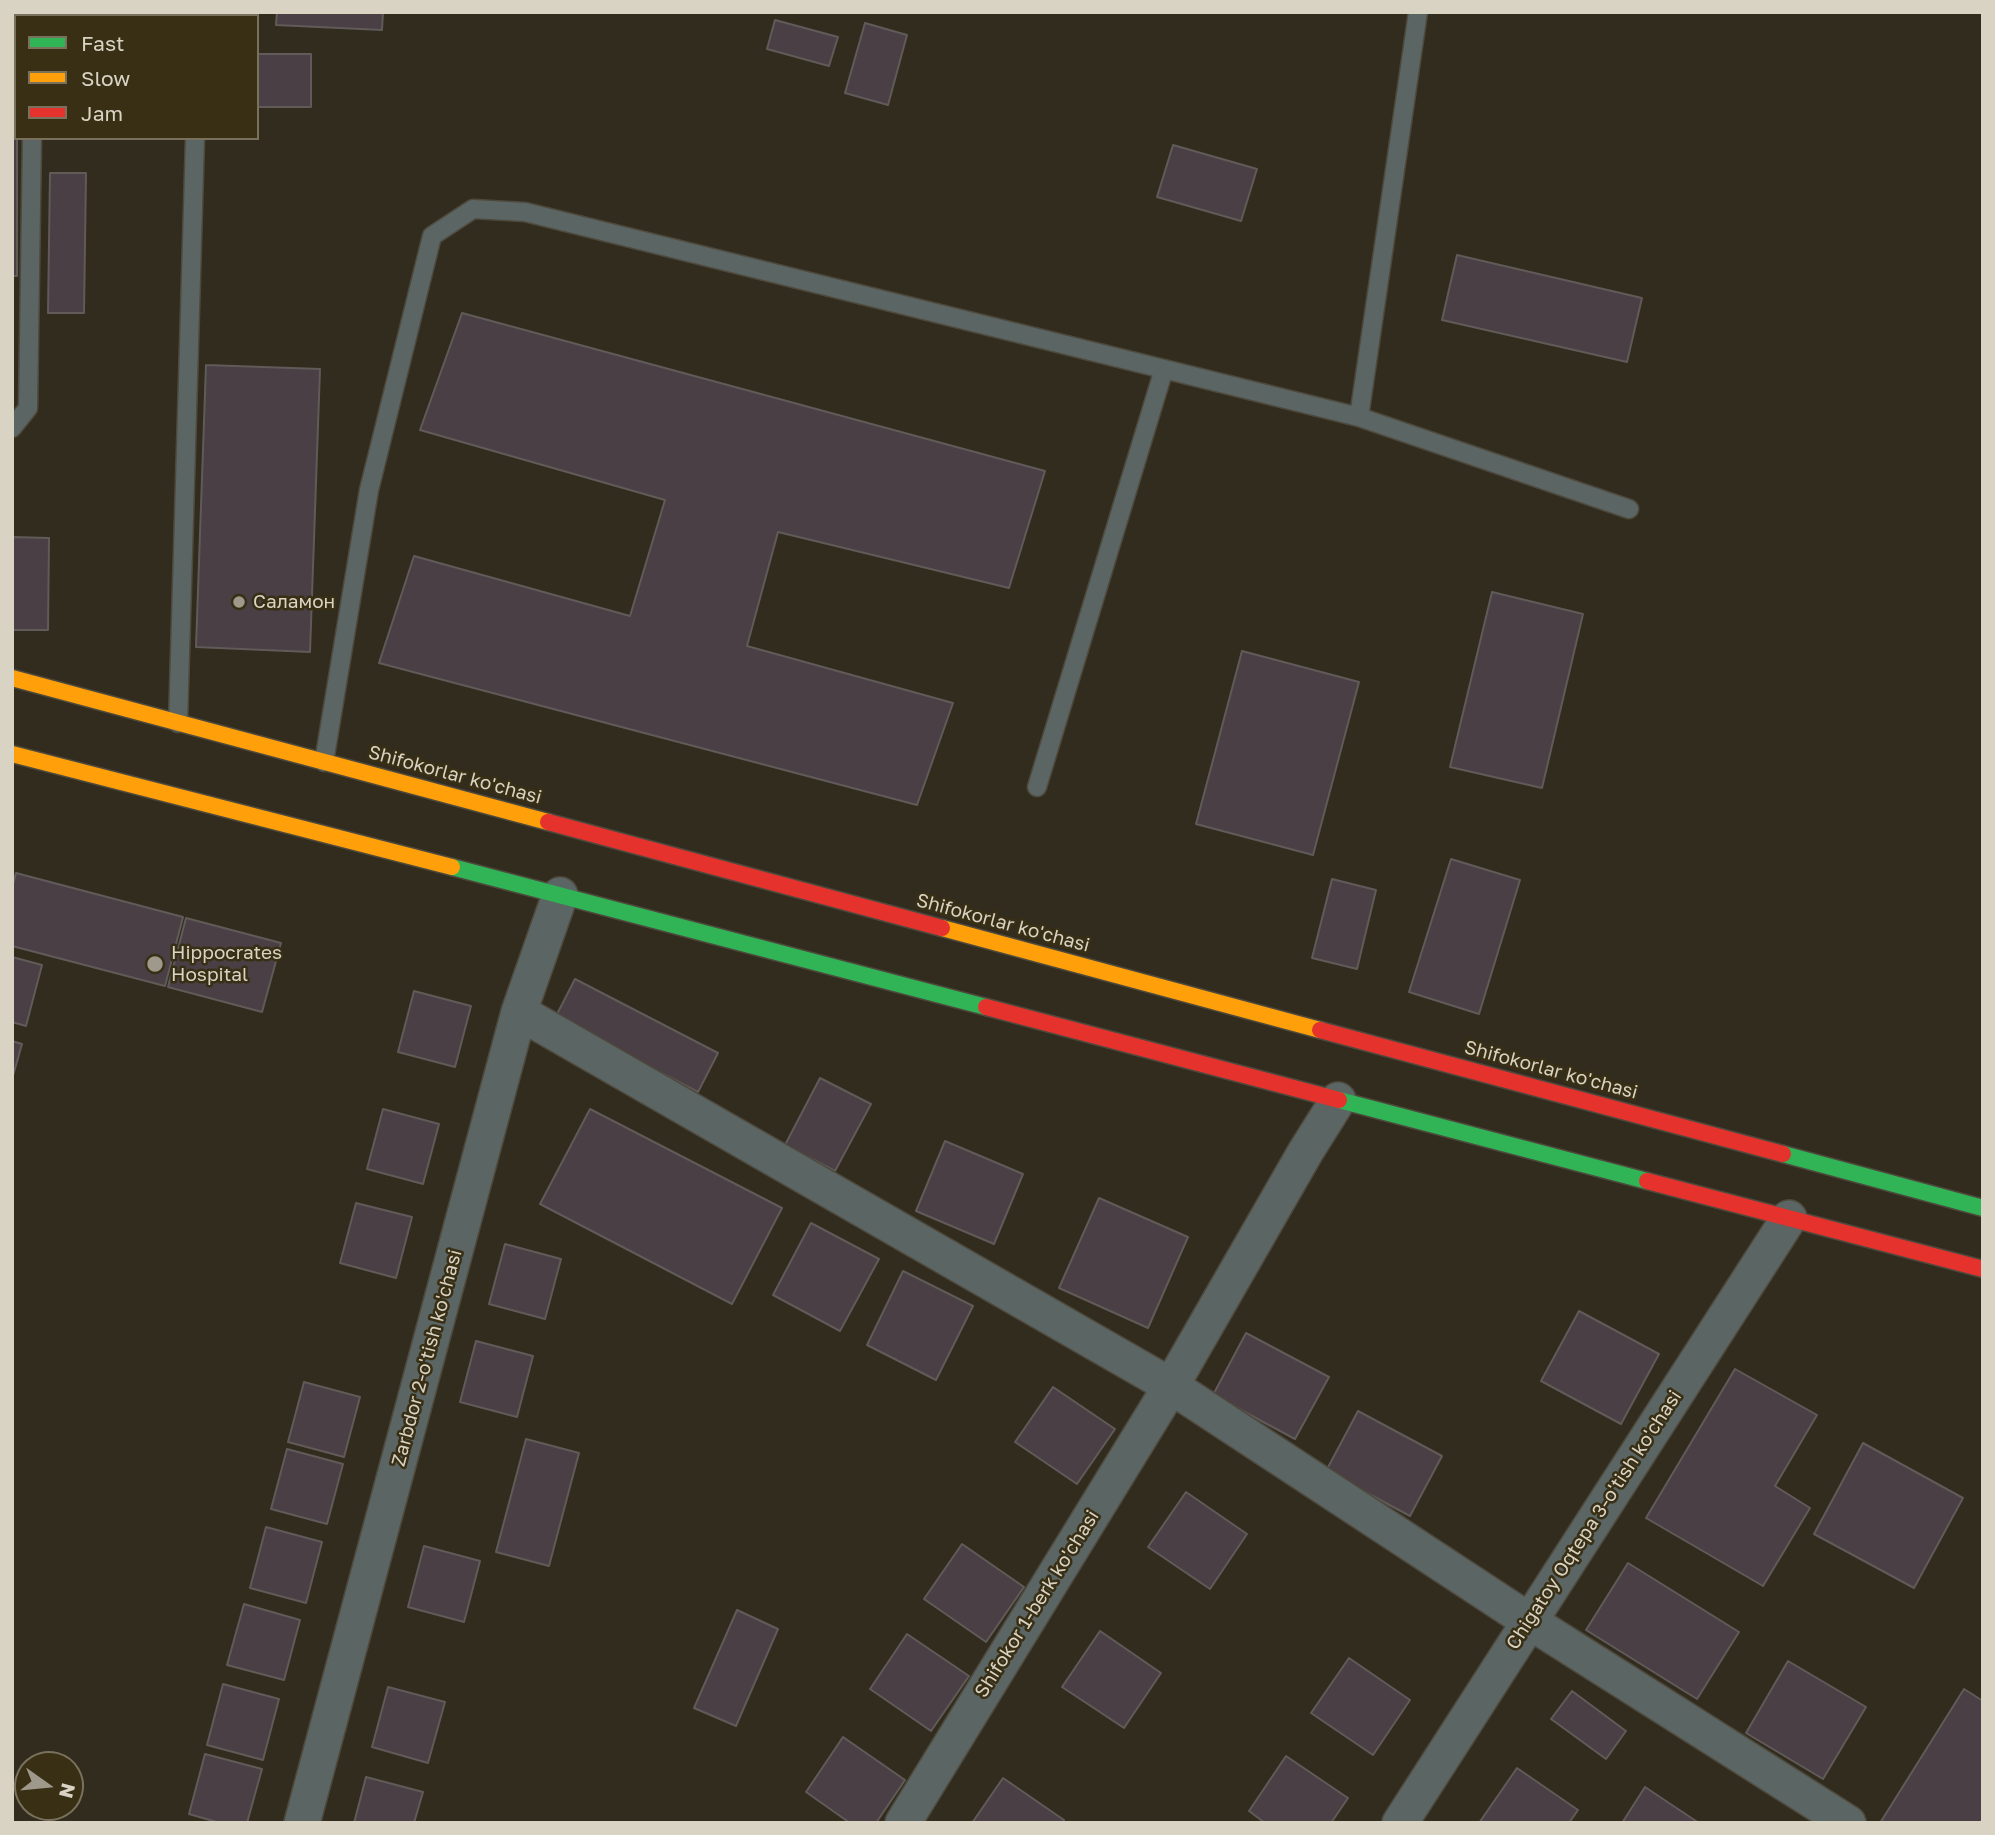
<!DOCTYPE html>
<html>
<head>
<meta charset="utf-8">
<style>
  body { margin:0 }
  #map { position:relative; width:1995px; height:1835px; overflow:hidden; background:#312c1d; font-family:"Golos Text",sans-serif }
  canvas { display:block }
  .frame { position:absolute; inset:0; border:14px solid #d9d3c4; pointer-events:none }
  .legend { position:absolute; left:14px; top:14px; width:245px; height:126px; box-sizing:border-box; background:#392f15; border:2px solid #79715b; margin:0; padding:9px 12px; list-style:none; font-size:21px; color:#d9d3c4 }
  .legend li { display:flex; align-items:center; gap:14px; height:35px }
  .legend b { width:35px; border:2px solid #79715b }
  .north { position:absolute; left:14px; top:1751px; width:70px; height:70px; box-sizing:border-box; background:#392f15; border:2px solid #79715b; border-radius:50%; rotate:105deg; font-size:19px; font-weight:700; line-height:28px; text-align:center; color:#d9d3c4 }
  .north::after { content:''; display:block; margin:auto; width:24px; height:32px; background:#9e998a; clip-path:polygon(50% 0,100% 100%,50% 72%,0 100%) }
</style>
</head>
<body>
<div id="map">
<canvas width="1995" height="1835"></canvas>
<div class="frame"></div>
<ul class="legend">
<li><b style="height:9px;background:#30b455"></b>Fast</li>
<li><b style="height:9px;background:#ff9f0a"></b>Slow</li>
<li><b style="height:9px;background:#e5322d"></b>Jam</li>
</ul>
<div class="north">N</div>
</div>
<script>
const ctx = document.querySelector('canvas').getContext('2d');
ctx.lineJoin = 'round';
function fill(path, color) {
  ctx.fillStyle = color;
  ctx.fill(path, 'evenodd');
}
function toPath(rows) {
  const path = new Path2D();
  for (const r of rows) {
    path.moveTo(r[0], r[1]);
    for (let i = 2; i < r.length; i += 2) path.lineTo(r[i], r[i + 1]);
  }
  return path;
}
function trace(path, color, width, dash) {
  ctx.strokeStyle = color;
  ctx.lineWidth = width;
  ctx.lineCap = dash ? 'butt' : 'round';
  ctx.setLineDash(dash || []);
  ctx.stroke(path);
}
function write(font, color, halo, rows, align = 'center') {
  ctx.font = font + ' "Golos Text",sans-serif';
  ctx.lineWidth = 5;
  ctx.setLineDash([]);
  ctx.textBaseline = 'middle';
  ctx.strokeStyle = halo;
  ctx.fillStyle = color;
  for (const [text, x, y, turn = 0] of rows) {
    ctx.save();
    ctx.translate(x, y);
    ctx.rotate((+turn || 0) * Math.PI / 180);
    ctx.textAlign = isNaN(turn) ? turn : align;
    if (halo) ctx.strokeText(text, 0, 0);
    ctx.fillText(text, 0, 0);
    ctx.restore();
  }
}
const building = toPath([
  [277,12,383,12,382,30,276,25,277,12],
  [775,20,838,37,829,66,767,49,775,20],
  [865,23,907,35,888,105,845,93,865,23],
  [257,54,311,54,311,107,257,107,257,54],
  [12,125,16,125,16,138,17,138,17,276,12,276,12,125],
  [1173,145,1257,169,1241,221,1157,197,1173,145],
  [50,173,86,173,84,313,48,313,50,173],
  [1457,255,1642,298,1627,362,1442,320,1457,255],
  [462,313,1045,471,1009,588,778,532,747,646,953,703,917,805,379,663,414,556,630,616,665,500,420,430,462,313],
  [206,365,320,369,310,652,196,647,206,365],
  [12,537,49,538,48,630,12,630,12,537],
  [1492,592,1583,614,1542,788,1450,767,1492,592],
  [1242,651,1359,682,1313,855,1196,824,1242,651],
  [1451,859,1520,880,1479,1014,1409,992,1451,859],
  [16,873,183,917,165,986,12,946,12,888,16,873],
  [1332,879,1376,890,1357,969,1312,958,1332,879],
  [186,918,281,943,262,1012,168,987,186,918],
  [12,957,42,965,26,1026,12,1022,12,957],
  [575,979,718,1053,698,1092,555,1018,575,979],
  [414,991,471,1006,455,1067,398,1052,414,991],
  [12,1041,22,1044,12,1079,12,1041],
  [820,1078,871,1104,835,1171,785,1145,820,1078],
  [383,1109,439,1124,423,1184,367,1169,383,1109],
  [590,1109,782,1208,732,1304,540,1204,590,1109],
  [945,1141,1023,1174,994,1244,916,1211,945,1141],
  [1099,1198,1188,1237,1148,1328,1059,1288,1099,1198],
  [356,1203,412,1217,396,1278,340,1263,356,1203],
  [811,1223,879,1259,840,1331,773,1295,811,1223],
  [505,1244,561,1259,545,1319,489,1304,505,1244],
  [903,1271,973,1306,936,1380,867,1345,903,1271],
  [1579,1311,1659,1354,1621,1424,1541,1381,1579,1311],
  [1246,1333,1329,1377,1295,1439,1213,1395,1246,1333],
  [476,1341,533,1356,517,1417,460,1402,476,1341],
  [1735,1369,1817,1415,1775,1486,1810,1508,1763,1586,1646,1518,1735,1369],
  [304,1382,360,1397,344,1457,288,1442,304,1382],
  [1053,1387,1115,1429,1077,1484,1015,1442,1053,1387],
  [1358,1411,1442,1456,1410,1516,1326,1471,1358,1411],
  [526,1439,579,1453,549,1566,496,1552,526,1439],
  [1863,1443,1963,1498,1914,1588,1814,1534,1863,1443],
  [287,1449,343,1464,327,1524,271,1509,287,1449],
  [1186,1492,1247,1534,1210,1589,1148,1547,1186,1492],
  [266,1527,322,1542,306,1603,250,1588,266,1527],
  [962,1544,1024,1587,986,1642,924,1599,962,1544],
  [424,1546,480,1561,464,1622,408,1607,424,1546],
  [1628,1563,1739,1632,1697,1699,1586,1630,1628,1563],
  [244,1604,300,1620,284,1680,227,1665,244,1604],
  [737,1610,778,1629,736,1726,694,1708,737,1610],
  [1100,1631,1161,1673,1124,1728,1062,1687,1100,1631],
  [907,1634,969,1676,931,1731,870,1689,907,1634],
  [1349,1658,1410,1700,1373,1755,1311,1713,1349,1658],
  [1788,1661,1866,1707,1823,1779,1746,1733,1788,1661],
  [223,1684,279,1699,263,1760,207,1745,223,1684],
  [388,1687,445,1702,428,1763,372,1747,388,1687],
  [1964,1689,1983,1701,1983,1818,1980,1823,1880,1823,1964,1689],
  [1572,1691,1626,1731,1606,1759,1551,1719,1572,1691],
  [843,1737,905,1780,876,1823,850,1823,806,1792,843,1737],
  [205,1754,262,1769,247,1823,220,1823,189,1814,205,1754],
  [1286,1756,1348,1798,1331,1823,1265,1823,1249,1811,1286,1756],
  [1517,1768,1578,1810,1569,1823,1479,1823,1517,1768],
  [366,1777,423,1792,414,1823,354,1823,366,1777],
  [1003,1778,1064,1820,1063,1823,972,1823,1003,1778],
  [1645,1787,1699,1823,1622,1823,1645,1787]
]);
const lane = toPath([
  [205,16,205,12],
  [12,97,16,97],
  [1359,417,1418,12],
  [12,428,28,408,32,138],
  [178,723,195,138],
  [324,762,369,490,432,236,473,209,525,212,1359,417,1629,509],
  [1037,787,1164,369]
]);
const street = toPath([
  [519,1012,1171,1386,1529,1621,1848,1823],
  [302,1823,519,1012,560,895],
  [903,1823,1171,1386,1306,1151,1338,1100],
  [1400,1823,1789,1218]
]);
const fast = toPath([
  [452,867,986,1007],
  [1339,1100,1647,1181],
  [1783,1154,1983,1208]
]);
const slow = toPath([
  [12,678,548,822],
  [12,754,452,867],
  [942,928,1320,1030]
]);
const jam = toPath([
  [548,822,942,928],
  [986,1007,1339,1100],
  [1320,1030,1783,1154],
  [1647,1181,1983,1269]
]);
const markers = [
  [239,602,7,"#9e998a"],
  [155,964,9,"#9e998a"]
];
const poiNames = [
  ["Саламон",253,602],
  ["Hippocrates",171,953],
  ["Hospital",171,975]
];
const streetNames = [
  ["Shifokorlar ko'chasi",455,775,15],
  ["Shifokorlar ko'chasi",1003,923,15],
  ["Shifokorlar ko'chasi",1551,1070,15],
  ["Zarbdor 2-o'tish ko'chasi",427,1358,-75],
  ["Chigatoy Oqtepa 3-o'tish ko'chasi",1594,1520,-57],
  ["Shifokor 1-berk ko'chasi",1037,1604,-58]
];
fill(building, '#493f45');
trace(building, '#605b59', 2);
trace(lane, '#4e493d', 21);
trace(street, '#4e493d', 38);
trace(fast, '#4e493d', 19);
trace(slow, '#4e493d', 19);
trace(jam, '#4e493d', 19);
trace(lane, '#5b6563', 18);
trace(street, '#5b6563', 35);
trace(fast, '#30b455', 16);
trace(slow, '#ff9f0a', 16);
trace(jam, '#e5322d', 16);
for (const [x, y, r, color] of markers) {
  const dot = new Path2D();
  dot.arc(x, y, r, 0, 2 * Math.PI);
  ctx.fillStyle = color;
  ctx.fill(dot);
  trace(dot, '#392f15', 2.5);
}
write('19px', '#d9d3c4', '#392f15', poiNames, 'left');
write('19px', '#d9d3c4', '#392f15', streetNames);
</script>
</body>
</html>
